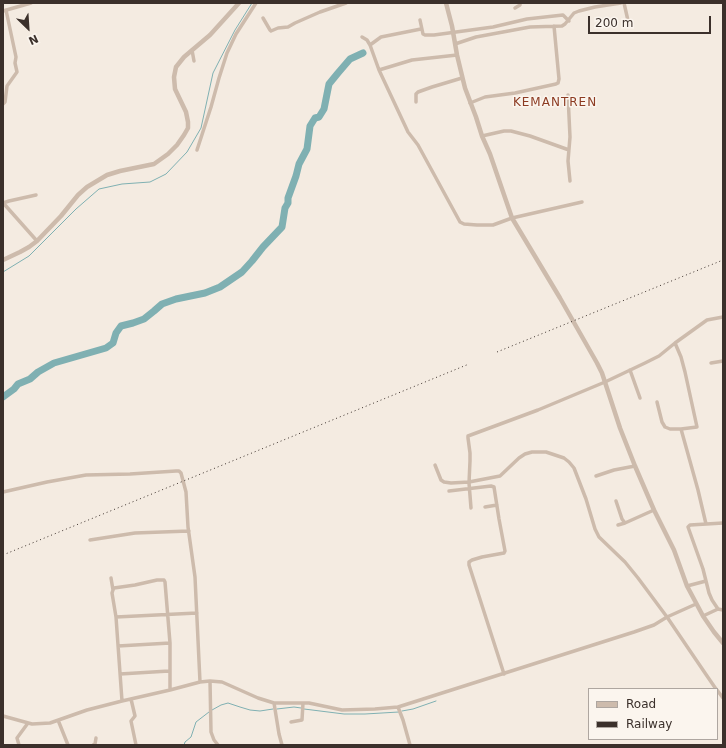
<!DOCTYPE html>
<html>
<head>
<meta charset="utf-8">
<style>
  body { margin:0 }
  #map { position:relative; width:726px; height:748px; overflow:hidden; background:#f4ebe1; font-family:"DejaVu Sans",sans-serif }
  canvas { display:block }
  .frame { position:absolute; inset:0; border:4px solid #3b302b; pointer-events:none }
  .legend { position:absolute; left:588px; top:688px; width:130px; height:52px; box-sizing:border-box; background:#fbf5ee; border:1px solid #aea6a0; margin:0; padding:5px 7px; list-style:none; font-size:12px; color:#3b302b }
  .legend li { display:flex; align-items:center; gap:8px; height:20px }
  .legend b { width:20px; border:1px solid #aea6a0 }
  .north { position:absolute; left:8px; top:8px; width:40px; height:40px; -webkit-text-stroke:3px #fbf5ee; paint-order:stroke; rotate:155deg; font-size:11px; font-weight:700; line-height:16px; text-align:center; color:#3b302b }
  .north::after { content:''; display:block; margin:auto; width:14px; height:18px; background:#3b302b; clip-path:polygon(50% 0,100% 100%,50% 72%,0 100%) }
  .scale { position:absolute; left:588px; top:16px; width:123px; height:18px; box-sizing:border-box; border:2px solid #3b302b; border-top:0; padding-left:5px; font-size:12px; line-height:14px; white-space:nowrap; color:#3b302b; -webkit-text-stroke:3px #fbf5ee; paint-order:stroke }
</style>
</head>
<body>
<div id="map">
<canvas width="726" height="748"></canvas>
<div class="frame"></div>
<ul class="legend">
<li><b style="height:5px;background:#cdbbac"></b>Road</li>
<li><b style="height:5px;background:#3b302b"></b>Railway</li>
</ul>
<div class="north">N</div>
<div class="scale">200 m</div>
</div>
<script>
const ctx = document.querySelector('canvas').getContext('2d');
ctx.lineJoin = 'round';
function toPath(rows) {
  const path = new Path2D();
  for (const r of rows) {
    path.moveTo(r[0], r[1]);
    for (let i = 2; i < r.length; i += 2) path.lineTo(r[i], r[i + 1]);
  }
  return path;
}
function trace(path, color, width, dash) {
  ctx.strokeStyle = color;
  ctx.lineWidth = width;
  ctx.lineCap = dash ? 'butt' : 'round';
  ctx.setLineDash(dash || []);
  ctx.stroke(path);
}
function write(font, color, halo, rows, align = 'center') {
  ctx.font = font + ' "DejaVu Sans",sans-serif';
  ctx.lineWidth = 3;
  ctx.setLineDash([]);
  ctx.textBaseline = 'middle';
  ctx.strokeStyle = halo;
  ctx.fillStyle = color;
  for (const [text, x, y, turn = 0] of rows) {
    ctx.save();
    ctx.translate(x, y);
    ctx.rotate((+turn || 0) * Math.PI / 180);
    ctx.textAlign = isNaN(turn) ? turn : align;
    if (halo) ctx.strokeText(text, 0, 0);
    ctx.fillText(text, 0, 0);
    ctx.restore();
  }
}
const stream = toPath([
  [3,272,29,256,76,209,99,189,122,184,150,182,166,174,187,152,201,128,213,73,235,30,252,3],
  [277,709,294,707,301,708],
  [304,709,344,714,365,714,399,712],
  [212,710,221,705,228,703,240,707,250,710,260,711,273,709],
  [402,711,413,709,436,701],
  [184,745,185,742,191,737,196,722,209,712]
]);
const river = toPath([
  [3,397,14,389,18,384,30,379,38,372,54,363,106,348,113,343,116,333,121,326,133,323,144,319,154,311,162,304,176,299,205,293,220,287,242,272,252,261,263,247,282,227,285,208,288,203,288,198,296,176,299,164,307,149,310,126,315,118,319,117,324,109,329,84,338,73,350,59,363,53]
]);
const minor = toPath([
  [624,3,629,25],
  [515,8,520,5,520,3],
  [3,11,31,3],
  [263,18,270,30,271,31,278,28,288,27,295,23,320,12,346,3],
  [420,20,423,34,425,35,434,35,493,27,527,19,563,15,569,21],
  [362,37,367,40,370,45,379,70],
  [455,44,476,37,530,27,562,26,565,24,574,13,579,11,595,7,621,3],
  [370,45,381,37,421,29],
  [192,50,194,61],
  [457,55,412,60,379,70,408,132,418,145,460,222,464,224,477,225,493,225,512,218,582,202],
  [568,95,570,137,568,161,570,181],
  [416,102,416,94,418,92,432,87,462,78],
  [470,103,485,97,515,93,556,84,558,83,559,79,554,26],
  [3,104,5,102,7,86,17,72,15,63,16,57,6,10],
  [482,136,504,131,511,131,530,136,569,150],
  [197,150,211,107,219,78,227,53,236,34,256,3],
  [3,203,9,201,36,195],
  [3,204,5,205,37,241],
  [711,363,723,361],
  [630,370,640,398],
  [657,402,662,422,665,427,670,429,681,429,697,427,685,372,681,357,675,343],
  [681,429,698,490,706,524],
  [435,465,441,480,444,482,451,483,469,482,500,476,519,458,525,454,532,452,546,452,564,458,569,462,574,468,586,499,595,529,599,537,625,562,638,578,667,617,705,673,716,689],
  [596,476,614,470,635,466],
  [449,491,491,486,494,487,499,519,505,551,504,553,482,557,472,560,469,562,469,565,504,674],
  [3,492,47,482,86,475,130,474,176,471,179,471,181,473,186,492,188,527,195,577,200,682],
  [616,501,622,519,625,523,654,510],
  [485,507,497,505],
  [471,508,469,483,470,461,470,453,468,438,468,436,538,410,605,382,645,363,659,356,675,343,707,320,723,317],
  [618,525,625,523],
  [90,540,135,533,189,531],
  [111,578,113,590],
  [687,586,706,581],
  [718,609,712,600,709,593,703,569,688,527,690,525,723,523],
  [703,616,718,609,723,610],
  [116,617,112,593,113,590,114,588,135,585,157,580,164,580,165,582,170,643,170,690],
  [118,646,170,643],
  [120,674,169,671],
  [210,681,211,732,214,740,218,745],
  [717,690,723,698],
  [131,699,135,716,131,721,136,745],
  [122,701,116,617,197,613],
  [398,707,634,632,654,625,667,617,696,604],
  [3,716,32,724,50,723,87,710,122,701,170,690,200,682,210,681,222,682,258,698,274,703],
  [58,720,68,745],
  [291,722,302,720,303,703],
  [19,745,17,738,28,723],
  [93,745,95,744,96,738],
  [282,745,279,734,274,703,309,703,342,710,375,709,398,707,403,720,410,745]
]);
const tertiary = toPath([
  [446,3,452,26,457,55,465,88,476,117,482,136,490,154,512,218,560,298,597,363,602,373,620,428,635,466,654,510,674,550,687,586,703,616,714,632,723,643],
  [3,260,20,252,29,247,37,241,61,216,78,195,87,187,107,175,120,171,154,164,168,154,177,145,184,135,188,128,188,122,186,112,175,89,174,77,176,67,184,57,210,35,239,3]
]);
const rail = toPath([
  [497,352,723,260],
  [3,555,469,364]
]);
const quarterNames = [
  ["KEMANTREN",555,103]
];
trace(stream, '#7fb0b2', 1);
trace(river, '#7fb0b2', 7);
trace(minor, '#cdbbac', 3.5);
trace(tertiary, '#cdbbac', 4.5);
trace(rail, '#3b302b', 1, [1, 3]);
ctx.letterSpacing = '1px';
write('12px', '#8c3b22', '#fbf5ee', quarterNames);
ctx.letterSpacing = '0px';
</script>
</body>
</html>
